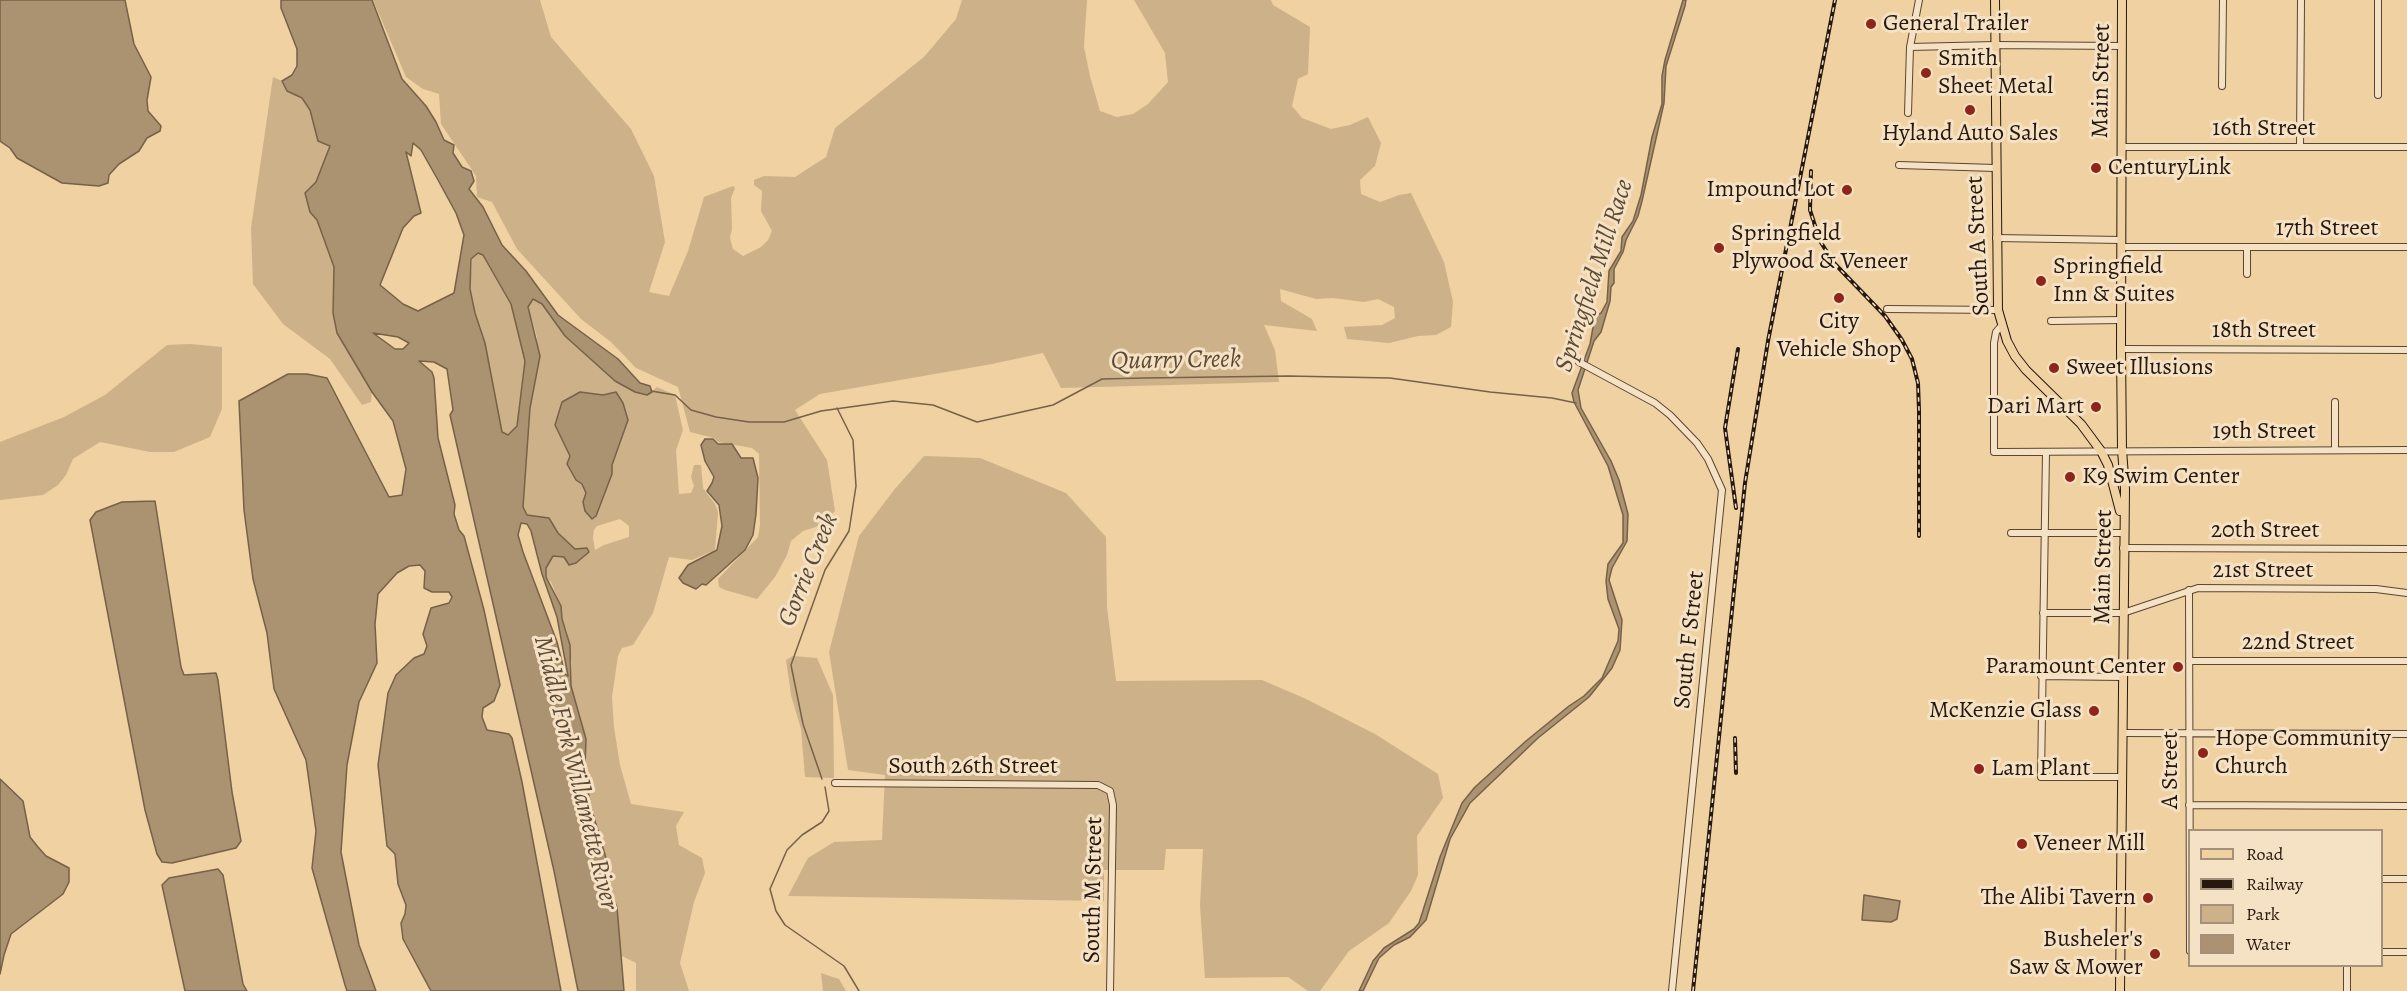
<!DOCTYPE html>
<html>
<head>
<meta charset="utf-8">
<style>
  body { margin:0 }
  #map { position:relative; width:2407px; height:991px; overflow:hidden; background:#efd1a2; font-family:Alegreya,serif }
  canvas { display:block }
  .legend { position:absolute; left:2188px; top:829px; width:195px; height:138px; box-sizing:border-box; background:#f5e1c3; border:2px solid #a3917b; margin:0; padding:8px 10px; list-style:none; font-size:18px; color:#27180f }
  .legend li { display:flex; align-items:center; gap:12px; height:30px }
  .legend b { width:30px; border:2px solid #a3917b }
</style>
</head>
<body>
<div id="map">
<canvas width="2407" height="991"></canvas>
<ul class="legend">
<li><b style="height:8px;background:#efd1a2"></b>Road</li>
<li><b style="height:8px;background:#27180f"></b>Railway</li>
<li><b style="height:16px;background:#cdb289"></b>Park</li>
<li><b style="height:16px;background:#ab9270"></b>Water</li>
</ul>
</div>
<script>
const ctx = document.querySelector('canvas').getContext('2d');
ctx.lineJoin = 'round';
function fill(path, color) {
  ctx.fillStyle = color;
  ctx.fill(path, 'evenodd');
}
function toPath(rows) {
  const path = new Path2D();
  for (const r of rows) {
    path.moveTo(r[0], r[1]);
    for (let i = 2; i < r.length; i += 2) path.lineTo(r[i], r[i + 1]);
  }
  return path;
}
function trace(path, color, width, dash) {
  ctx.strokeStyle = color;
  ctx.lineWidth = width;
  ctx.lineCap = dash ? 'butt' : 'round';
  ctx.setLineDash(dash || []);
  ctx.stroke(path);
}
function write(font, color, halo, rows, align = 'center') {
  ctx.font = font + ' Alegreya,serif';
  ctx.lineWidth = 6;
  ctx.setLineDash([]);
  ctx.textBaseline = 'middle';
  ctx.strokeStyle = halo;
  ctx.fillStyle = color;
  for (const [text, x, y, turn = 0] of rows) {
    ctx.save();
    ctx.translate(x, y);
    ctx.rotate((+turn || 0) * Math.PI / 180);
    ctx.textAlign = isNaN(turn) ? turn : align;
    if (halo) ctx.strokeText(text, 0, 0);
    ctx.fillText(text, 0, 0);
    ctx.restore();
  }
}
const green = toPath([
  [373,0,540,0,551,37,631,129,654,176,665,242,649,292,669,296,688,251,704,197,733,186,735,188,731,198,732,229,730,238,733,249,743,256,761,247,768,240,772,231,761,211,762,191,754,185,754,180,764,176,795,177,826,157,835,128,924,57,956,19,962,0,1087,0,1084,47,1090,76,1100,111,1117,117,1133,114,1148,104,1168,82,1165,53,1134,0,1271,0,1273,5,1310,27,1308,74,1298,79,1292,106,1302,118,1331,129,1350,125,1368,117,1381,143,1375,166,1360,180,1361,194,1380,202,1399,195,1411,193,1444,262,1453,302,1451,327,1436,335,1418,336,1389,343,1347,339,1344,327,1382,325,1395,318,1394,307,1378,299,1364,302,1333,298,1316,299,1280,289,1281,301,1312,319,1317,331,1264,325,1275,350,1279,382,1061,388,1043,353,992,364,820,394,795,410,827,460,835,511,822,525,803,531,791,541,787,555,775,577,757,599,725,590,719,587,718,579,758,537,760,525,759,454,752,448,718,442,714,438,690,432,678,387,636,368,611,342,581,319,517,249,492,202,477,197,476,176,441,124,439,94,423,89,406,77],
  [273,77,282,81,287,91,302,99,310,110,318,141,330,146,316,183,310,212,317,220,334,267,333,296,337,333,372,392,371,402,362,405,330,359,283,324,253,284,251,228],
  [478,253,483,255,511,304,525,361,517,426,508,435,502,432,485,343,475,313,470,289,472,259],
  [533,299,542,304,565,336,615,381,635,392,647,395,657,387,675,395,683,430,676,450,679,494,691,493,694,486,691,477,694,465,701,465,703,488,715,504,718,512,715,550,692,560,669,557,653,613,633,645,622,648,618,656,612,697,614,727,620,765,631,804,684,812,676,826,679,845,702,858,705,873,694,902,680,963,689,991,636,991,636,963,620,955,617,907,609,889,611,875,590,804,585,766,586,739,571,686,572,663,567,631,562,619,561,606,551,582,546,577,546,568,553,556,564,557,569,565,576,563,587,548,575,549,558,533,549,518,526,515,523,507,530,408,536,379,537,337,528,307],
  [580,392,603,395,628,420,612,465,612,474,596,516,592,519,585,511,583,502,586,494,582,484,568,464,570,456,555,425],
  [620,519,629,526,629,537,604,545,595,550,593,538,594,530,597,526],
  [190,344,222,347,222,409,210,437,174,452,150,452,100,442,73,459,66,475,58,485,43,495,0,500,0,442,64,417,105,395,167,345],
  [924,456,980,458,1066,493,1106,537,1107,607,1116,681,1262,680,1306,699,1375,734,1438,774,1443,798,1417,836,1418,875,1411,891,1389,923,1349,951,1320,991,1308,991,1288,977,1205,978,1200,906,1203,849,1166,849,1164,870,1104,870,1104,901,788,896,808,858,834,842,882,840,885,775,848,770,829,652,859,536,894,490],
  [793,656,817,658,833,695,834,778,805,777,801,729,791,695,786,660],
  [821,973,839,979,846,991,823,991]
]);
const water = toPath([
  [0,0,125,0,134,44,151,77,147,100,148,111,161,126,160,131,147,138,139,151,119,164,109,175,108,183,99,186,62,183,17,158,10,148,0,141,0,0],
  [281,0,372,0,402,79,426,106,436,122,444,140,454,145,453,153,462,167,471,171,474,181,469,189,483,207,502,245,526,271,558,315,618,359,640,383,650,386,652,392,647,395,635,392,615,381,565,336,542,304,533,299,528,307,540,356,530,408,523,507,527,515,549,518,558,533,575,549,587,548,589,552,576,563,569,565,564,557,553,556,546,568,546,577,561,606,562,619,570,645,571,686,586,739,585,766,590,804,611,875,609,889,617,907,624,991,578,991,554,871,450,415,453,410,447,369,434,362,419,361,432,372,434,378,438,438,455,505,454,514,459,530,464,536,484,610,500,685,494,701,483,708,482,717,487,730,509,734,512,738,522,782,561,991,431,991,403,939,401,923,405,914,406,905,398,884,395,854,387,846,378,765,388,693,396,675,414,658,424,654,427,646,423,634,431,608,449,603,452,597,449,592,432,592,424,588,425,571,420,565,409,566,397,573,378,594,375,624,377,663,359,702,347,765,341,852,359,945,376,991,347,991,345,985,312,868,316,831,306,760,274,689,267,633,253,579,244,510,239,401,288,374,307,374,327,378,389,497,402,495,406,469,393,421,372,392,337,333,333,313,334,267,317,220,310,212,305,193,316,182,330,146,318,141,310,110,302,98,287,91,282,81,292,75,297,66,297,49,281,8,281,0],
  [413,143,421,150,438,180,456,213,464,235,454,293,418,311,403,304,380,285,403,228,414,216,421,213,406,152,411,156,413,143],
  [478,253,483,255,511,304,525,361,517,426,508,435,502,432,485,343,475,313,470,289,471,259,478,253],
  [373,333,398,337,409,343,403,349,395,349,373,333],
  [521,523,527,524,531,531,542,574,557,617,568,676,565,674,557,642,523,552,518,535,521,523],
  [1683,0,1686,0,1685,6,1666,66,1664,103,1642,201,1638,216,1626,240,1623,252,1614,269,1614,283,1611,287,1610,301,1601,332,1594,341,1578,390,1581,408,1611,461,1619,480,1628,514,1627,541,1612,568,1609,580,1622,620,1620,650,1612,668,1589,697,1538,738,1470,803,1450,839,1426,920,1410,937,1394,945,1379,958,1363,991,1359,991,1373,961,1384,948,1414,929,1419,923,1440,857,1462,803,1475,787,1526,741,1569,706,1584,696,1602,678,1618,641,1619,629,1608,599,1606,581,1608,564,1623,543,1623,515,1608,466,1574,402,1572,393,1590,344,1595,316,1601,313,1607,302,1609,271,1621,251,1622,237,1633,221,1641,195,1652,137,1662,104,1662,76,1665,60,1683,0],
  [580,392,603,395,616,392,623,403,628,420,612,465,612,474,596,516,592,519,585,511,583,502,586,493,582,484,576,480,567,464,570,456,555,425,562,402,580,392],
  [705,439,713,439,718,444,732,444,741,458,753,458,758,478,756,514,753,535,745,550,706,585,702,584,696,589,683,583,679,578,688,565,717,550,722,526,719,505,707,491,712,483,714,477,705,461,701,445,705,439],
  [155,501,181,667,184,675,216,673,218,680,232,792,241,841,236,848,172,863,162,862,157,854,145,810,90,520,96,512,122,502,155,501],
  [0,779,23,801,30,837,38,847,46,856,69,868,69,882,63,894,11,934,4,955,0,974,0,779],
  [218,869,223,875,243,984,247,991,185,991,162,885,169,878,218,869],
  [1864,895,1900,901,1897,919,1891,922,1862,920,1864,895]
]);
const stream = toPath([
  [651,391,675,395,691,410,716,417,749,422,784,422,821,411,893,401,933,405,977,422,1053,405,1102,379,1145,378,1288,376,1390,378,1490,392,1552,398,1576,403],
  [822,779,803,724,791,665,825,570,849,531,856,486,853,440,837,408],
  [825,787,829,811,822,822,802,835,787,850,770,889,776,911,785,925,844,966,859,991]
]);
const minor = toPath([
  [1910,47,1995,45,2121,46],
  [2222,86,2223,0],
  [2378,95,2378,0],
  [1908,113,1910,47,1919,0],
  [2121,147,2407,147],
  [2300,147,2301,0],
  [1899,165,1995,168],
  [1996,238,2121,240],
  [2121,247,2407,247],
  [2247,247,2247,274],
  [1887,309,1998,310],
  [2051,321,2121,320],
  [2002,325,1996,332,1994,343,1994,452,2407,450],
  [2121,349,2407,350],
  [1579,362,1655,403,1670,415,1697,443,1708,459,1722,490,1672,991],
  [2335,402,2335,450],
  [2046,452,2041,777,2121,777],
  [2011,533,2123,533],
  [2123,548,2407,549],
  [2189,590,2190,951],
  [2043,613,2123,613,2198,588,2376,589,2407,593],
  [2189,661,2407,661],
  [2041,676,2122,677],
  [2122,733,2407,734],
  [835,783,1098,785,1110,791,1113,805,1110,991],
  [2189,805,2407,806],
  [2382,879,2407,879],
  [2382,952,2407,952],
  [2347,966,2347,991]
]);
const major = toPath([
  [1995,0,1998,310,2007,341,2015,356,2026,370,2081,424,2101,451,2108,465,2120,511],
  [2120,991,2125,489,2122,450,2121,349,2122,0]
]);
const rail = toPath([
  [1811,171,1810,210,1820,241,1834,263,1885,316,1902,340,1912,359,1918,383,1919,410,1919,536],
  [1736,508,1725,428,1738,349],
  [1735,738,1736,773],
  [1693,991,1745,483,1768,341,1835,0]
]);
const markers = [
  [1871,24,6,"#8f2418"],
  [1926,73,6,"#8f2418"],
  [1970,110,6,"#8f2418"],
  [2096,168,6,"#8f2418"],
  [1847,190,6,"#8f2418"],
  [1719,248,6,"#8f2418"],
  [2041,281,6,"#8f2418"],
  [1839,298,6,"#8f2418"],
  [2054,368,6,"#8f2418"],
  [2096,407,6,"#8f2418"],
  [2070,477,6,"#8f2418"],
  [2178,667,6,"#8f2418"],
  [2094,711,6,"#8f2418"],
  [2203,753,6,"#8f2418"],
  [1979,769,6,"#8f2418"],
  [2022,844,6,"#8f2418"],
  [2148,898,6,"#8f2418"],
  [2155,954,6,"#8f2418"]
];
const poiNames = [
  ["General Trailer",1883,24],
  ["Smith",1938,59],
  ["Sheet Metal",1938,87],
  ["Hyland Auto Sales",1970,134,"center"],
  ["CenturyLink",2108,168],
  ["Impound Lot",1835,190,"right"],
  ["Springfield",1731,234],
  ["Plywood & Veneer",1731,262],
  ["Springfield",2053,267],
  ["Inn & Suites",2053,295],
  ["City",1839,322,"center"],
  ["Vehicle Shop",1839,350,"center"],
  ["Sweet Illusions",2066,368],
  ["Dari Mart",2084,407,"right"],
  ["K9 Swim Center",2082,477],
  ["Paramount Center",2166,667,"right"],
  ["McKenzie Glass",2082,711,"right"],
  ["Hope Community",2215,739],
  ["Church",2215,767],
  ["Lam Plant",1991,769],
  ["Veneer Mill",2034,844],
  ["The Alibi Tavern",2136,898,"right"],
  ["Busheler's",2143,940,"right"],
  ["Saw & Mower",2143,968,"right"]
];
const streetNames = [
  ["Main Street",2102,81,-89],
  ["16th Street",2264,129],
  ["17th Street",2327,229],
  ["South A Street",1979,246,-93],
  ["18th Street",2264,331],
  ["19th Street",2264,432],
  ["20th Street",2265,531],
  ["Main Street",2104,567,-89],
  ["21st Street",2263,571],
  ["South F Street",1690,640,-84],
  ["22nd Street",2298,643],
  ["South 26th Street",973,767],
  ["A Street",2171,770,-90],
  ["South M Street",1094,890,-89]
];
const waterNames = [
  ["Springfield Mill Race",1595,276,-72],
  ["Quarry Creek",1176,361,-1],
  ["Gorrie Creek",809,570,-68],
  ["Middle Fork Willamette River",575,773,76]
];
fill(green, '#cdb289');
fill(water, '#ab9270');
trace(water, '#766149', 1.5);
trace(stream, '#766149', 1.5);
trace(minor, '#594634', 8);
trace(major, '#27180f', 10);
trace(minor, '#f5e1c3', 6);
trace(major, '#efd1a2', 8);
trace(rail, '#27180f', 4);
trace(rail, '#f5e1c3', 1.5, [4.5]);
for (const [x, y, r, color] of markers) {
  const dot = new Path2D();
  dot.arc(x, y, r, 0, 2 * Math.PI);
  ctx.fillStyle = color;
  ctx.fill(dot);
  trace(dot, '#f5e1c3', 2);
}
write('24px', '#27180f', '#f5e1c3', poiNames, 'left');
write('24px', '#27180f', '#f5e1c3', streetNames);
write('italic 26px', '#5c4936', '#f5e1c3', waterNames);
</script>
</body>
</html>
